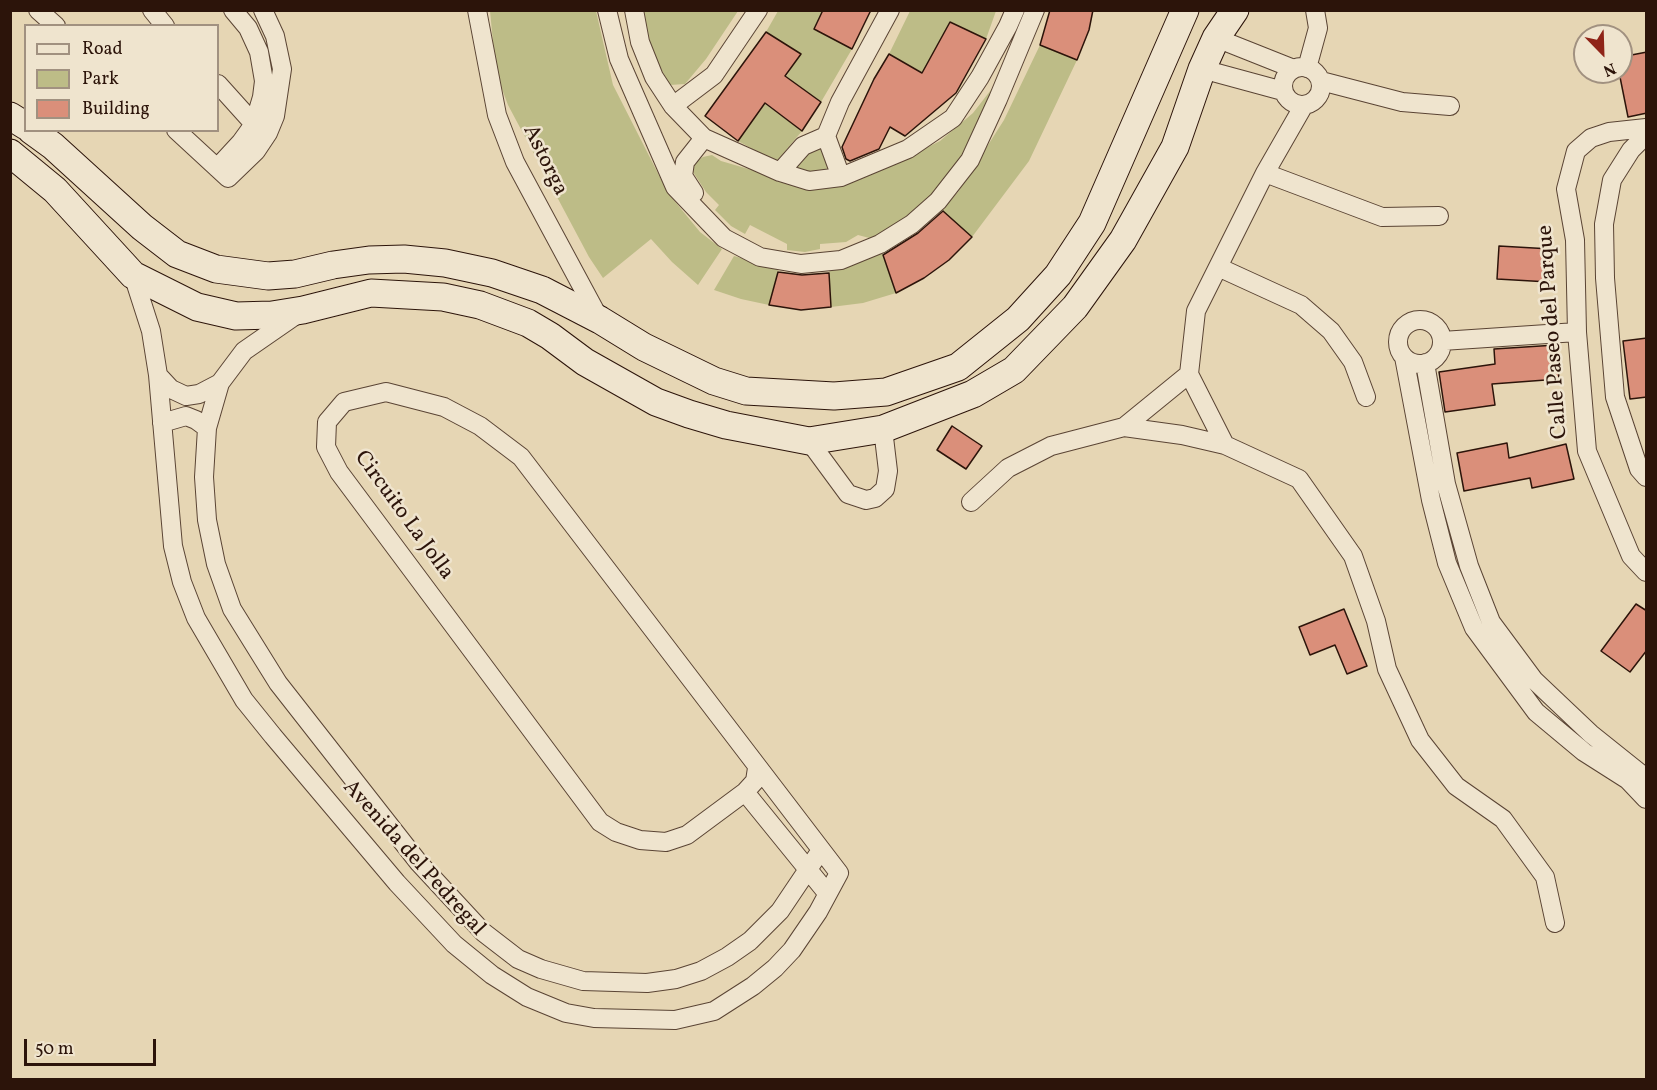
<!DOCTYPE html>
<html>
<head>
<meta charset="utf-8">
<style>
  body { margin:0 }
  #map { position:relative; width:1657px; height:1090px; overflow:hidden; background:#e6d6b4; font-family:Vollkorn,serif }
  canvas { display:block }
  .frame { position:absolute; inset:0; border:12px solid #2c140a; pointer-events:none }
  .legend { position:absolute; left:24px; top:24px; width:195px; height:108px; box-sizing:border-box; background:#efe4ce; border:2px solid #a19180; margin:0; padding:8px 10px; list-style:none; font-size:18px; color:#2c140a }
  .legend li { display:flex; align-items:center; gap:12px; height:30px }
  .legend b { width:30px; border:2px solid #a19180 }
  .north { position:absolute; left:1573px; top:24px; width:60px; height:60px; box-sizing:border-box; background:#efe4ce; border:2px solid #a19180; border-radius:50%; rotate:157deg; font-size:16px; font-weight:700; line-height:24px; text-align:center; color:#2c140a }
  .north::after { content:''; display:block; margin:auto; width:21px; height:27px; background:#8f2418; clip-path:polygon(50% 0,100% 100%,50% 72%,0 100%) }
  .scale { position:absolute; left:24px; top:1039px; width:132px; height:27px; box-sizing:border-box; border:3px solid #2c140a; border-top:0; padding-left:8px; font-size:18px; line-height:21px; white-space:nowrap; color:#2c140a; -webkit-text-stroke:4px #efe4ce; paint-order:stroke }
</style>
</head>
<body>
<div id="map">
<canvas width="1657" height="1090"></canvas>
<div class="frame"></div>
<ul class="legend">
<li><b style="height:8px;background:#efe4ce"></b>Road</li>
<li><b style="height:16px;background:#bdbc87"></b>Park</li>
<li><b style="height:16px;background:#da8f7a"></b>Building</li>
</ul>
<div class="north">N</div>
<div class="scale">50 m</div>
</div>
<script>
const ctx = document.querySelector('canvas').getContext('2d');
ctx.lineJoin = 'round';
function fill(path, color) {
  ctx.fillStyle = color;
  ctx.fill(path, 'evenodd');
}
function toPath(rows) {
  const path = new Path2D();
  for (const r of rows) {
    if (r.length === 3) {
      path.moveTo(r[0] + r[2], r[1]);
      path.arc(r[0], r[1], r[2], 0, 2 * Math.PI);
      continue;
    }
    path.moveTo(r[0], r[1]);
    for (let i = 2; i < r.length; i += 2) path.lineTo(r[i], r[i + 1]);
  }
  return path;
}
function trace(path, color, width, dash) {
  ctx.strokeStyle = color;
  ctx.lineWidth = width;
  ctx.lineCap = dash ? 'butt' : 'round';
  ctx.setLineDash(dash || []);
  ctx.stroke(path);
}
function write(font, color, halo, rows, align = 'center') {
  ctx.font = font + ' Vollkorn,serif';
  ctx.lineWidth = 5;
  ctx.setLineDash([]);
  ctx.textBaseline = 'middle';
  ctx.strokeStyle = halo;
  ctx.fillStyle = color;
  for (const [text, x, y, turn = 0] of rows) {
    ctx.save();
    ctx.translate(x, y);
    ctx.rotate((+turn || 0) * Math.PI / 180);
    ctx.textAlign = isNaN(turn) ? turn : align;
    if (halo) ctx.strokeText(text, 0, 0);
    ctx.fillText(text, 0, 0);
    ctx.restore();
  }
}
const green = toPath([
  [490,11,596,11,613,85,668,193,700,232,722,249,698,285,672,262,651,239,603,278,589,257,508,105,496,73],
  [645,11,738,11,706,59,685,84,670,85,655,58,642,16],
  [778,11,823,11,814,29,852,49,821,102,786,77,800,54,766,32],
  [910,11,996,11,986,39,950,22,934,51,969,70,958,92,889,54],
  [1040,45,1077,60,1029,161,972,237,942,210,958,192,1004,120],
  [1001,77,973,145,934,197,877,240,858,235,846,242,820,244,820,249,805,252,787,250,787,244,750,225,745,234,731,226,715,210,719,205,706,192,693,172,695,162,703,157,712,155,721,161,783,179,884,169,940,141,973,113],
  [765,104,802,131,776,162,738,141],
  [826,137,838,177,781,172],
  [882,253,896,293,863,303,831,307,829,267],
  [734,256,779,268,769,305,741,299,714,290]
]);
const building = toPath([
  [823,10,871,10,852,49,814,29,823,10],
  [1050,10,1093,10,1089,30,1077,60,1040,45,1050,10],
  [950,22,986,39,956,93,905,136,890,127,879,149,850,161,846,159,842,147,874,79,889,54,922,73,950,22],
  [766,32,801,54,785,76,821,102,802,131,765,103,738,141,705,116,766,32],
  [1647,52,1647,113,1628,117,1619,72,1621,72,1621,57,1647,52],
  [943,211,972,237,949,260,924,278,896,293,883,255,918,233,943,211],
  [1499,246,1551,249,1549,282,1497,279,1499,246],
  [778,272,802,275,829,273,831,307,801,310,769,305,778,272],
  [1647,338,1647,397,1630,399,1623,341,1647,338],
  [1556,345,1559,379,1492,384,1495,405,1445,412,1439,372,1495,364,1494,349,1556,345],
  [952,426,982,446,966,469,937,450,952,426],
  [1507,443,1509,458,1566,444,1574,479,1532,488,1530,478,1464,491,1457,453,1507,443],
  [1636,604,1647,611,1647,650,1630,672,1601,651,1636,604],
  [1344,609,1367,666,1347,674,1335,645,1310,655,1299,627,1344,609]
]);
const street = toPath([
  [38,10,56,26],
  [152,10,165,26],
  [477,10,497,115,515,162,600,320],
  [607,10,619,59,675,187,724,238,760,257,801,264,841,260,880,244,912,224,938,201,970,160,998,99,1035,10],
  [634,10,640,42,654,77,673,106,704,138,780,172,809,181,841,177,908,149,953,118,980,77,1008,26,1015,10],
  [1216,38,1294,69],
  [1302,86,19],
  [1307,68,1318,28,1315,10],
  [1202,69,1283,91],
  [1321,81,1402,102,1450,106],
  [218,84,254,124],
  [673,106,714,75,758,10],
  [1646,128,1609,132,1591,138,1576,151,1566,189,1575,240,1577,332,1587,451,1631,556,1646,572],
  [176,130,228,178,256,151,268,133,275,116,282,69,275,36,263,10],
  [1646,135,1631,150,1612,180,1604,224,1605,278,1615,397,1639,469,1646,477],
  [217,168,241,142,254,124,262,97,264,81,259,52,248,28,233,10],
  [780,172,803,146,826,136],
  [1265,173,1382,217,1439,216],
  [841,177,826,136,840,102,890,10],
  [694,193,683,176,685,162,704,138],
  [1218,267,1301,305,1331,331,1353,362,1366,397],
  [133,275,151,331,158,375,173,546,182,582,196,618,244,700,273,736,397,883,454,944,492,975,527,997,566,1013,594,1018,675,1020,714,1011,753,986,775,968,792,950,818,912,839,873,521,457,480,426,444,407,386,392,344,402,327,422,326,447,339,472,600,822,616,832,640,840,666,842,687,835,745,792,755,781,757,768],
  [296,315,244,351,220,383,207,428,204,477,207,520,216,564,232,609,278,683,419,863,483,932,518,959,541,969,583,981,647,983,676,979,701,971,727,957,750,941,780,911,821,850],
  [1420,342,22],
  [1442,341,1577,332],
  [1404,357,1431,500,1447,563,1474,628,1536,712,1584,752,1628,780,1646,799],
  [1425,363,1446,484,1469,566,1491,622,1534,680,1591,734,1646,778],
  [158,375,171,389,186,396,199,394,220,383],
  [162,423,186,416,196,420,207,428],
  [1124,427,1189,374],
  [809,441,848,494,866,500,875,498,885,489,888,471,883,429],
  [1225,445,1189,374,1196,311,1265,173,1304,105],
  [971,502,1008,468,1051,446,1124,427,1182,435,1225,445,1299,479,1353,556,1376,621,1387,669,1420,740,1456,786,1503,819,1545,877,1555,923],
  [745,792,827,893]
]);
const secondary = toPath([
  [10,116,26,126],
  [31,130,53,146,142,227,177,254,216,269,268,276,295,274,333,265,369,260,404,259,445,263,492,273,542,290,600,320,644,347,714,381,746,391,834,396,886,392,958,367,1018,319,1058,275,1092,223,1185,10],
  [10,153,55,190,133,275,197,307,236,316,272,315,303,310,371,293,443,297,480,305,528,323,550,336,585,362,656,402,689,414,726,425,809,441,883,429,973,394,1014,370,1075,307,1123,240,1175,147,1202,69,1216,38,1235,10]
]);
const streetNames = [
  ["Astorga",544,161,64],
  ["Calle Paseo del Parque",1554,332,-94],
  ["Circuito La Jolla",403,516,54],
  ["Avenida del Pedregal",413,859,48]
];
fill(green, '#bdbc87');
fill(building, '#da8f7a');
trace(building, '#2c140a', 1.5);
trace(street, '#5a4434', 20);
trace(secondary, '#2c140a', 29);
trace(street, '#efe4ce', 18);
trace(secondary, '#efe4ce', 27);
write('22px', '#2c140a', '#efe4ce', streetNames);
</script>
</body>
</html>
